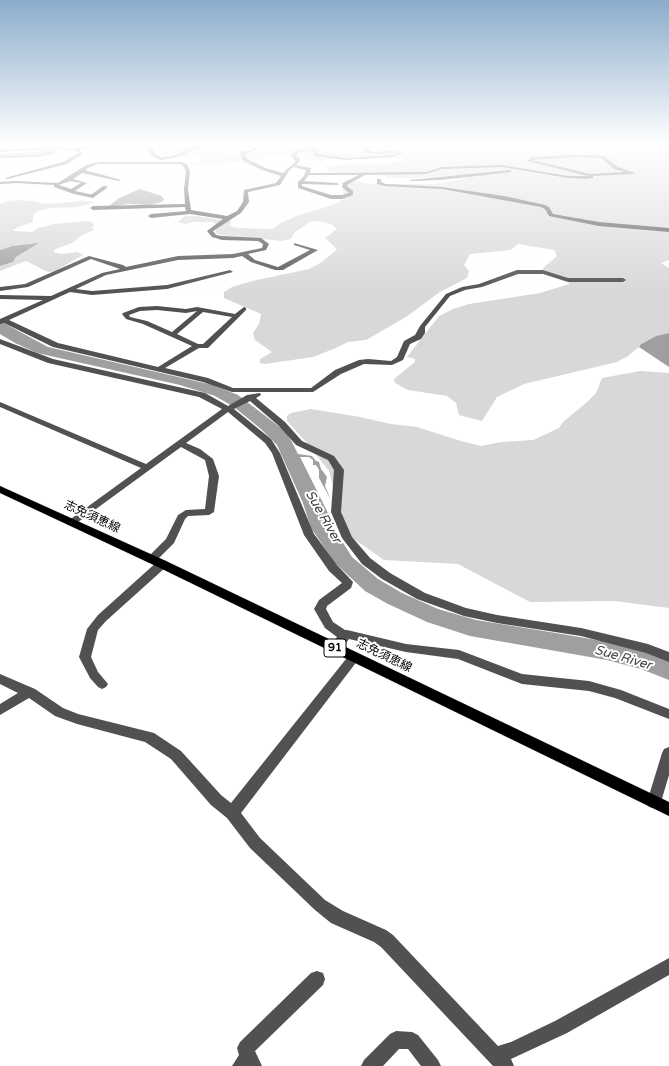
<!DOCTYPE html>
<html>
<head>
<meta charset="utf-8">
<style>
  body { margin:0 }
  canvas { display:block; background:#fff }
</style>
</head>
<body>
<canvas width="669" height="1066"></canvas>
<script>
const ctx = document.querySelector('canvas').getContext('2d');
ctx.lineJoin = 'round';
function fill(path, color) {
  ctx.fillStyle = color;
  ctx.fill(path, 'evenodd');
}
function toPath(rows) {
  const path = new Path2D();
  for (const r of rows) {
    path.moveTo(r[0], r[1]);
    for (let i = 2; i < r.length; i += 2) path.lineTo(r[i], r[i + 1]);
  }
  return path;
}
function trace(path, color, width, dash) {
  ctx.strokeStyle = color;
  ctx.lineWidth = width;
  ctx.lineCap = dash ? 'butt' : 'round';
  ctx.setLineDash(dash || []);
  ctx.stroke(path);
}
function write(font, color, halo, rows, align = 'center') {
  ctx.font = font + ' "Varela Round","Noto Sans JP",sans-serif';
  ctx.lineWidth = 4;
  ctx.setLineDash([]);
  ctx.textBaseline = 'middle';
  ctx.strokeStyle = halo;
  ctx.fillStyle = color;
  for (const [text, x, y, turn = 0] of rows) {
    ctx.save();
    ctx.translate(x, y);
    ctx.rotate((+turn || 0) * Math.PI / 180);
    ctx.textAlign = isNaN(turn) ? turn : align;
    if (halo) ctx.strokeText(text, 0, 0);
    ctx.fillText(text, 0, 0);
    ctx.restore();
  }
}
const green = toPath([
  [170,145,200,145,207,150,239,154,255,153,265,149,268,145,368,145,362,151,373,152,381,151,381,147,386,146,404,150,438,145,669,145,669,260,661,263,669,268,669,333,656,336,641,344,639,347,628,356,617,362,524,384,497,397,482,421,459,415,456,403,447,396,408,390,395,383,394,379,415,362,415,359,407,357,439,316,453,309,469,304,540,293,569,284,568,278,543,270,543,268,557,256,554,250,518,244,511,250,470,254,464,265,469,271,467,278,440,292,406,317,366,340,348,342,336,348,313,357,265,364,260,363,260,359,272,352,255,340,253,333,259,324,261,314,224,298,224,292,232,287,252,281,309,269,322,262,337,249,325,238,337,229,331,224,318,221,310,222,295,232,291,239,282,241,221,235,216,233,214,222,192,222,186,224,178,222,185,216,195,216,231,221,230,226,237,228,273,229,279,224,296,216,335,204,344,199,342,182,346,180,369,184,434,184,469,178,455,175,416,178,392,178,386,177,378,172,330,172,325,168,325,166,356,164,390,163,402,161,404,158,386,157,352,157,318,160,269,154,255,160,227,163,192,165,189,163,201,161,204,158,186,156,155,161,159,146],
  [19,200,33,201,45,204,83,201,96,202,78,207,50,208,38,211,33,215,33,222,16,228,13,231,32,232,38,228,54,224,90,221,94,224,92,228,94,230,82,235,72,243,56,249,53,252,62,254,77,252,83,255,55,271,48,272,26,261,0,271,0,266,13,262,16,257,38,244,12,246,0,250,0,204,8,201],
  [640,371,669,373,669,608,614,601,530,602,458,564,384,560,351,537,339,509,329,471,307,443,287,421,287,416,291,413,311,409,360,417,391,424,417,427,461,441,481,446,501,442,533,440,559,428,563,422,586,403,596,393,602,378]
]);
const water = toPath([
  [140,189,162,196,164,200,161,202,151,205,128,204,108,207,119,198],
  [39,243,16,257,13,262,0,266,0,250,12,246],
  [0,321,48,347,213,385,238,395,285,431,292,442,298,454,312,456,316,461,319,462,321,469,327,477,325,486,331,500,319,478,319,470,316,465,313,465,313,460,309,457,300,457,333,523,331,524,352,557,378,579,402,593,438,609,476,620,562,634,608,642,647,652,669,660,669,680,641,669,607,660,470,636,427,622,388,604,365,591,335,563,311,528,303,503,277,445,261,429,234,407,215,396,180,385,37,353,15,343,0,334],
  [669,333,669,367,639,347,641,344,645,342,656,336]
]);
const river = toPath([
  [61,145,73,145,37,156,0,158,0,154,37,152,61,145]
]);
const minor = toPath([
  [92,145,100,145,80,150,83,154,67,164,7,179,5,178,63,162,78,153,76,151,53,149,0,152,0,150,53,147,73,149,92,145],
  [140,145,145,145,153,149,157,155,162,158,175,155,199,145,205,145,178,157,161,160,153,157,149,151,140,145],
  [244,145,250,145,261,149,245,154,247,159,266,168,283,173,296,161,291,156,294,151,312,148,318,150,318,154,345,158,393,155,396,153,374,154,363,152,363,150,370,145,375,145,368,150,374,152,395,150,402,153,394,157,345,160,314,156,314,152,311,150,297,153,296,156,300,158,300,161,296,165,311,168,310,173,426,172,442,167,502,165,568,176,588,176,527,161,531,157,576,155,604,156,618,167,635,173,633,174,593,176,593,178,587,179,568,178,502,167,442,169,426,174,365,175,347,185,347,186,353,191,353,195,342,199,331,199,298,188,298,182,304,176,306,170,293,167,289,171,280,185,248,192,249,202,241,213,213,231,216,235,222,236,261,238,269,244,266,250,248,254,255,260,278,267,310,250,294,245,294,243,318,250,283,270,275,270,251,262,242,256,233,258,178,260,106,275,76,289,92,291,167,285,230,270,233,272,167,289,92,295,70,292,9,320,58,343,158,367,192,346,143,324,126,319,122,314,123,313,139,307,157,306,186,309,197,307,235,314,244,307,246,308,246,310,208,348,199,348,165,368,208,378,233,388,311,388,335,370,359,360,368,359,391,361,397,357,404,341,415,335,420,326,446,294,462,287,479,284,517,270,543,270,568,278,623,278,626,280,623,282,568,282,543,274,518,274,482,287,465,290,450,296,425,327,425,333,421,339,410,344,403,360,392,365,364,364,341,374,313,392,232,392,203,382,53,347,4,323,0,324,0,319,43,300,0,299,0,295,51,296,102,273,120,269,91,259,28,287,0,291,0,287,25,284,89,256,123,265,126,267,178,256,233,254,262,248,263,244,258,241,222,240,212,237,207,231,223,219,190,214,151,218,148,216,151,214,186,211,185,207,93,210,90,208,93,206,185,204,184,189,186,171,183,166,180,164,99,164,90,167,85,170,121,180,119,181,82,173,73,179,87,183,75,191,89,194,92,194,103,186,107,186,107,188,93,198,74,194,54,187,54,185,16,183,0,184,0,182,16,181,58,183,86,165,99,162,181,162,187,164,190,171,188,189,191,210,227,216,237,211,243,202,244,190,276,183,281,176,262,170,243,161,240,152,254,149,244,145],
  [576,157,601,158,614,169,625,172,590,174,532,160,576,157],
  [309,175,359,175,343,183,342,187,349,193,342,195,331,195,302,186,302,184,337,185,339,184,337,183,304,181,309,175],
  [70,181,81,183,71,189,59,185,70,181],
  [157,310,186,313,197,311,172,332,147,321,130,317,129,315,140,311,157,310],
  [203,312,232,317,203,344,198,344,177,334,203,312],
  [53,151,55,153,37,157,0,158,0,156,37,155,53,151],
  [510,170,512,172,441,180,411,181,409,180,510,170],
  [377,179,381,179,381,182,386,184,442,187,504,196,545,205,549,207,553,214,599,222,669,228,669,232,599,226,549,216,545,209,541,207,442,189,385,186,377,184,377,179],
  [0,339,53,359,205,393,228,406,247,395,260,393,261,395,256,398,285,422,302,441,334,456,344,470,341,512,352,537,370,558,390,573,425,593,466,608,497,615,581,628,648,644,669,652,669,662,646,653,581,636,497,623,464,616,417,599,382,579,362,564,342,538,331,512,334,470,328,460,296,445,279,426,250,401,234,409,271,439,280,453,314,534,337,565,353,582,351,588,327,606,326,609,333,622,345,630,347,630,406,644,459,650,522,674,589,681,621,690,669,709,669,719,615,698,589,691,522,684,458,659,406,652,349,639,340,651,336,652,332,651,330,648,337,637,325,628,314,609,319,600,342,583,329,571,304,535,272,453,265,443,228,412,186,443,200,449,213,459,219,476,214,512,209,515,188,516,185,519,174,543,155,562,151,563,147,562,146,559,166,539,178,515,186,510,205,509,209,476,205,460,181,447,74,525,68,525,66,523,68,521,141,468,0,407,0,402,146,464,222,409,199,397,48,363,0,344,0,339],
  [162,560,166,561,167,564,166,567,106,621,98,630,91,657,98,672,108,684,106,687,102,689,98,687,90,678,79,657,87,629,98,615,158,561,162,560],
  [354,652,358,654,360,657,358,660,241,813,260,838,325,900,343,911,386,930,393,935,498,1046,511,1042,555,1021,669,958,669,975,567,1033,511,1059,514,1066,493,1066,381,947,374,942,331,923,315,910,250,848,227,818,211,805,171,759,145,742,77,724,55,716,29,698,0,715,0,704,18,693,0,684,0,674,35,689,63,708,78,714,154,733,181,751,221,795,231,803,350,654,354,652],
  [669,747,669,775,661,802,659,807,654,808,649,807,647,802,662,753,664,749,669,747],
  [317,971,323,973,325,979,323,985,255,1051,262,1066,232,1066,239,1055,237,1048,240,1042,311,973,317,971],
  [396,1031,412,1032,418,1035,438,1060,441,1066,421,1066,408,1049,399,1049,383,1066,361,1066,364,1060,390,1034,396,1031]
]);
const major = toPath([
  [0,486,166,561,669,802,669,816,158,567,0,493,0,486]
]);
const shields = [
  [335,648,22]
];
const shieldNames = [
  ["91",335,648]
];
const streetNames = [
  ["志免須恵線",92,517,25],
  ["志免須恵線",384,656,26]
];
const waterNames = [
  ["Sue River",323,517,60],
  ["Sue River",623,658,16]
];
fill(green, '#d8d8d8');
fill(water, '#9f9f9f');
fill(river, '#9f9f9f');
trace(major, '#dbdbdb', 1);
fill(minor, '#515151');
fill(major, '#000');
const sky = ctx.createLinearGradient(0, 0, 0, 294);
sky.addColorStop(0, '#8baccb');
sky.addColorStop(0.49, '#fff');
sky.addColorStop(1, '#ffffff00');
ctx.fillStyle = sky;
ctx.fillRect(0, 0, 669, 294);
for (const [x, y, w] of shields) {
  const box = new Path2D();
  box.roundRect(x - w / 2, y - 9, w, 18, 3);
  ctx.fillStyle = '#fff';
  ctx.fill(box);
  trace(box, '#000', 1);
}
write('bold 11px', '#000', null, shieldNames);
write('12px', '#000', '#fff', streetNames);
write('italic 13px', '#404040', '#fff', waterNames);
</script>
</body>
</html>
